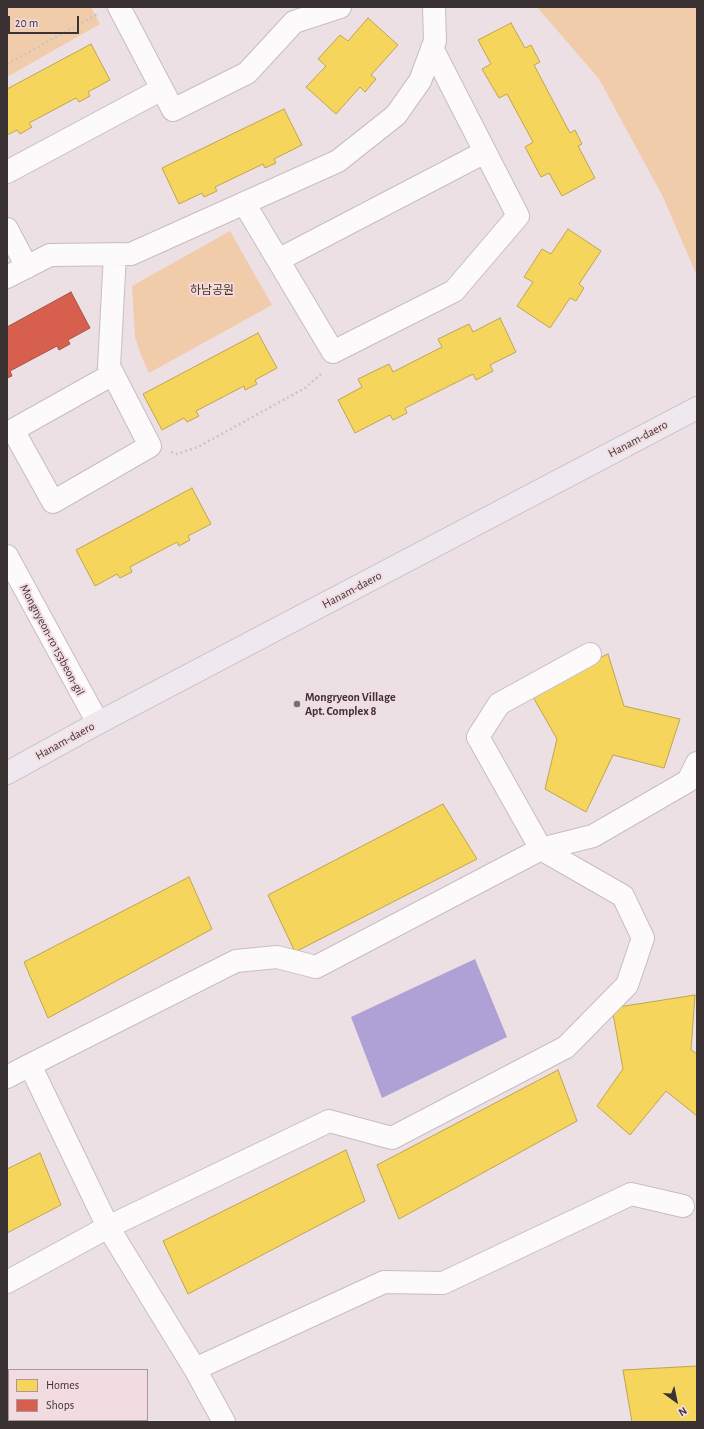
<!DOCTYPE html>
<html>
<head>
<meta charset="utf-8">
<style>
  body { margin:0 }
  #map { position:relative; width:704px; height:1429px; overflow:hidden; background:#ede0e4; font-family:"Alegreya Sans",sans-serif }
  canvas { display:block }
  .frame { position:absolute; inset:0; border:8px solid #3b3234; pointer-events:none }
  .legend { position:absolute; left:8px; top:1369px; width:140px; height:52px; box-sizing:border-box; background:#f2dbe1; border:1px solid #a9979c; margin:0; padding:5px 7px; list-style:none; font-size:12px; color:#3b3234 }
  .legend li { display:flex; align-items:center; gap:8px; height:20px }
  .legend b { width:20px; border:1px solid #a9979c }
  .north { position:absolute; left:656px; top:1381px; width:40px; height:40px; -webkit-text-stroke:3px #f2dbe1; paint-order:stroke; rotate:147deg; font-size:11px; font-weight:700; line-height:16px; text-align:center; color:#3b3234 }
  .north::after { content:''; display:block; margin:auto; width:14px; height:18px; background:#3b3234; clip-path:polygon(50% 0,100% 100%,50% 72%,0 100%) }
  .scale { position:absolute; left:8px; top:16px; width:71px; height:18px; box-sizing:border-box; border:2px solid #3b3234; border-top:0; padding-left:5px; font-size:12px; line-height:14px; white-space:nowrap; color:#3b3234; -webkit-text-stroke:3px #f2dbe1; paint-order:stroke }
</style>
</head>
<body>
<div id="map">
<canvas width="704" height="1429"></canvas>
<div class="frame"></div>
<ul class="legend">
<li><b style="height:11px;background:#f6d55c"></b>Homes</li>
<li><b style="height:11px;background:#d6604d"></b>Shops</li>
</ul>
<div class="north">N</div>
<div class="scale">20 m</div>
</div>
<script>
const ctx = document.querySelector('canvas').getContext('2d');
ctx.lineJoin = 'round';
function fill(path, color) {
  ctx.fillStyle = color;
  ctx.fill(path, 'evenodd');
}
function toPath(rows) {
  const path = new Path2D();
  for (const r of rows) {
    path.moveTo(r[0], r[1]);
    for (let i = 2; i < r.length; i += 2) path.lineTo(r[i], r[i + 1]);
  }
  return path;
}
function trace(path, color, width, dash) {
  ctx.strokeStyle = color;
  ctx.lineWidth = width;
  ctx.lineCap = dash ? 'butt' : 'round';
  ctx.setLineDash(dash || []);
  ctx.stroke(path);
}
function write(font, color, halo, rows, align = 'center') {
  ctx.font = font + ' "Alegreya Sans","Noto Sans KR",sans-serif';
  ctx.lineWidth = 4;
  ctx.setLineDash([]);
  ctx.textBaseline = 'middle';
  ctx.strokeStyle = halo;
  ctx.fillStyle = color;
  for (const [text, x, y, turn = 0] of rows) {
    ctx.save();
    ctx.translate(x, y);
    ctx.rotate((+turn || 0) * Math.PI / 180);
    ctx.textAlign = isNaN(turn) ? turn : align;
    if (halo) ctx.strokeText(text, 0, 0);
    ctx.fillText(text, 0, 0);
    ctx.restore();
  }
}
const green = toPath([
  [7,7,91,7,100,24,7,77],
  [537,7,697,7,697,276,663,197,599,79],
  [230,231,272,305,149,373,141,355,135,337,132,286]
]);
const water = toPath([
  [475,959,507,1037,382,1098,351,1017]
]);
const homes = toPath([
  [368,18,398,45,371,75,376,79,365,92,360,87,336,114,306,87,326,66,318,59,340,35,348,41,368,18],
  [511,23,525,48,531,45,540,62,534,65,570,133,575,130,582,144,578,146,595,178,562,196,549,173,541,177,525,147,533,142,507,94,499,98,482,69,491,64,478,40,511,23],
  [91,44,110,80,88,92,90,96,79,102,76,98,29,123,32,127,20,134,17,130,7,135,7,89,91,44],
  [284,109,302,145,274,159,276,163,265,168,263,164,215,187,217,191,204,197,202,193,179,204,162,168,284,109],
  [568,229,601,251,579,284,584,288,576,301,570,298,550,328,517,306,533,282,524,277,542,249,551,254,568,229],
  [500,318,516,352,490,365,493,371,476,380,473,374,405,408,407,413,393,420,390,415,355,433,338,400,362,387,358,379,389,364,393,372,442,347,438,339,469,324,473,332,500,318],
  [258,333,277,368,255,380,257,384,245,390,244,386,196,411,199,416,187,422,184,418,162,430,143,394,258,333],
  [192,488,211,524,188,536,190,540,179,546,177,542,130,567,132,572,120,578,117,574,95,586,76,550,192,488],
  [608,654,624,706,680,719,664,768,613,755,586,812,545,789,557,739,529,690,608,654],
  [443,804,477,859,295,952,268,895,443,804],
  [189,877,212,929,48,1018,24,962,189,877],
  [695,995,691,1050,697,1054,697,1116,666,1091,630,1135,597,1106,623,1069,612,1008,695,995],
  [558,1070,577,1121,399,1219,377,1165,558,1070],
  [346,1150,365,1201,188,1294,163,1241,346,1150],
  [40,1153,61,1205,7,1233,7,1169,40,1153],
  [697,1366,697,1422,632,1422,623,1370,697,1366]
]);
const shops = toPath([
  [71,292,90,328,68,340,70,344,59,350,57,346,10,371,12,376,7,378,7,327,71,292]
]);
const path = toPath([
  [7,64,98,14],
  [171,452,177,454,198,447,305,388,320,375,322,371]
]);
const minor = toPath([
  [119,7,173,110,247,73,294,22,340,7],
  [7,172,162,89],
  [244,203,333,352,454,291,518,216,432,48],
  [7,229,27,267],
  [278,260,485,152],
  [7,277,50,255,131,254,338,161,396,115,420,81,435,41,434,7],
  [113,374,13,430,53,502,150,446,113,374,109,367,115,254],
  [7,556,98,723],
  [541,849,593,836,688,781,697,763],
  [30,1065,236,961,277,957,316,967,541,849,478,737,499,704,590,654],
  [7,1077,30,1065,108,1227,195,1369,224,1422],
  [7,1282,108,1227,329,1121,392,1138,566,1047,627,985,643,938,623,896,541,849],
  [195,1369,384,1282,443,1283,631,1194,683,1206]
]);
const major = toPath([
  [7,773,98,723,697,408]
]);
const markers = [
  [297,704,4,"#796f72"]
];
const parkNames = [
  ["하남공원",212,290]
];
const streetNames = [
  ["Hanam-daero",638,439,-28],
  ["Hanam-daero",352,590,-28],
  ["Mongnyeon-ro 153beon-gil",52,640,62],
  ["Hanam-daero",65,741,-29]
];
const poiNames = [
  ["Mongryeon Village",305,697],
  ["Apt. Complex 8",305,711]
];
fill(green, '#f1ccaa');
fill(water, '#afa0d5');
fill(homes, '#f6d55c');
trace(homes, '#bea450', 1);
fill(shops, '#d6604d');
trace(shops, '#a85246', 1);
trace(minor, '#c7bdc0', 24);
trace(major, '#c6bfc1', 24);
trace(path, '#c9c5c6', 2.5, [2, 3]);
trace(minor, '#fcfafb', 22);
trace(major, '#f0e8ef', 22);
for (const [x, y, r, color] of markers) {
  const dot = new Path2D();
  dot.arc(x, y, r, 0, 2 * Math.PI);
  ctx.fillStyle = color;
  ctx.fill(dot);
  trace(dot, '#f2dbe1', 1.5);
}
write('12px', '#4f3619', '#f2dbe1', parkNames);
write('12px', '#3b3234', '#f2dbe1', streetNames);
write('bold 12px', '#3b3234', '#f2dbe1', poiNames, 'left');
</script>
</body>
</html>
